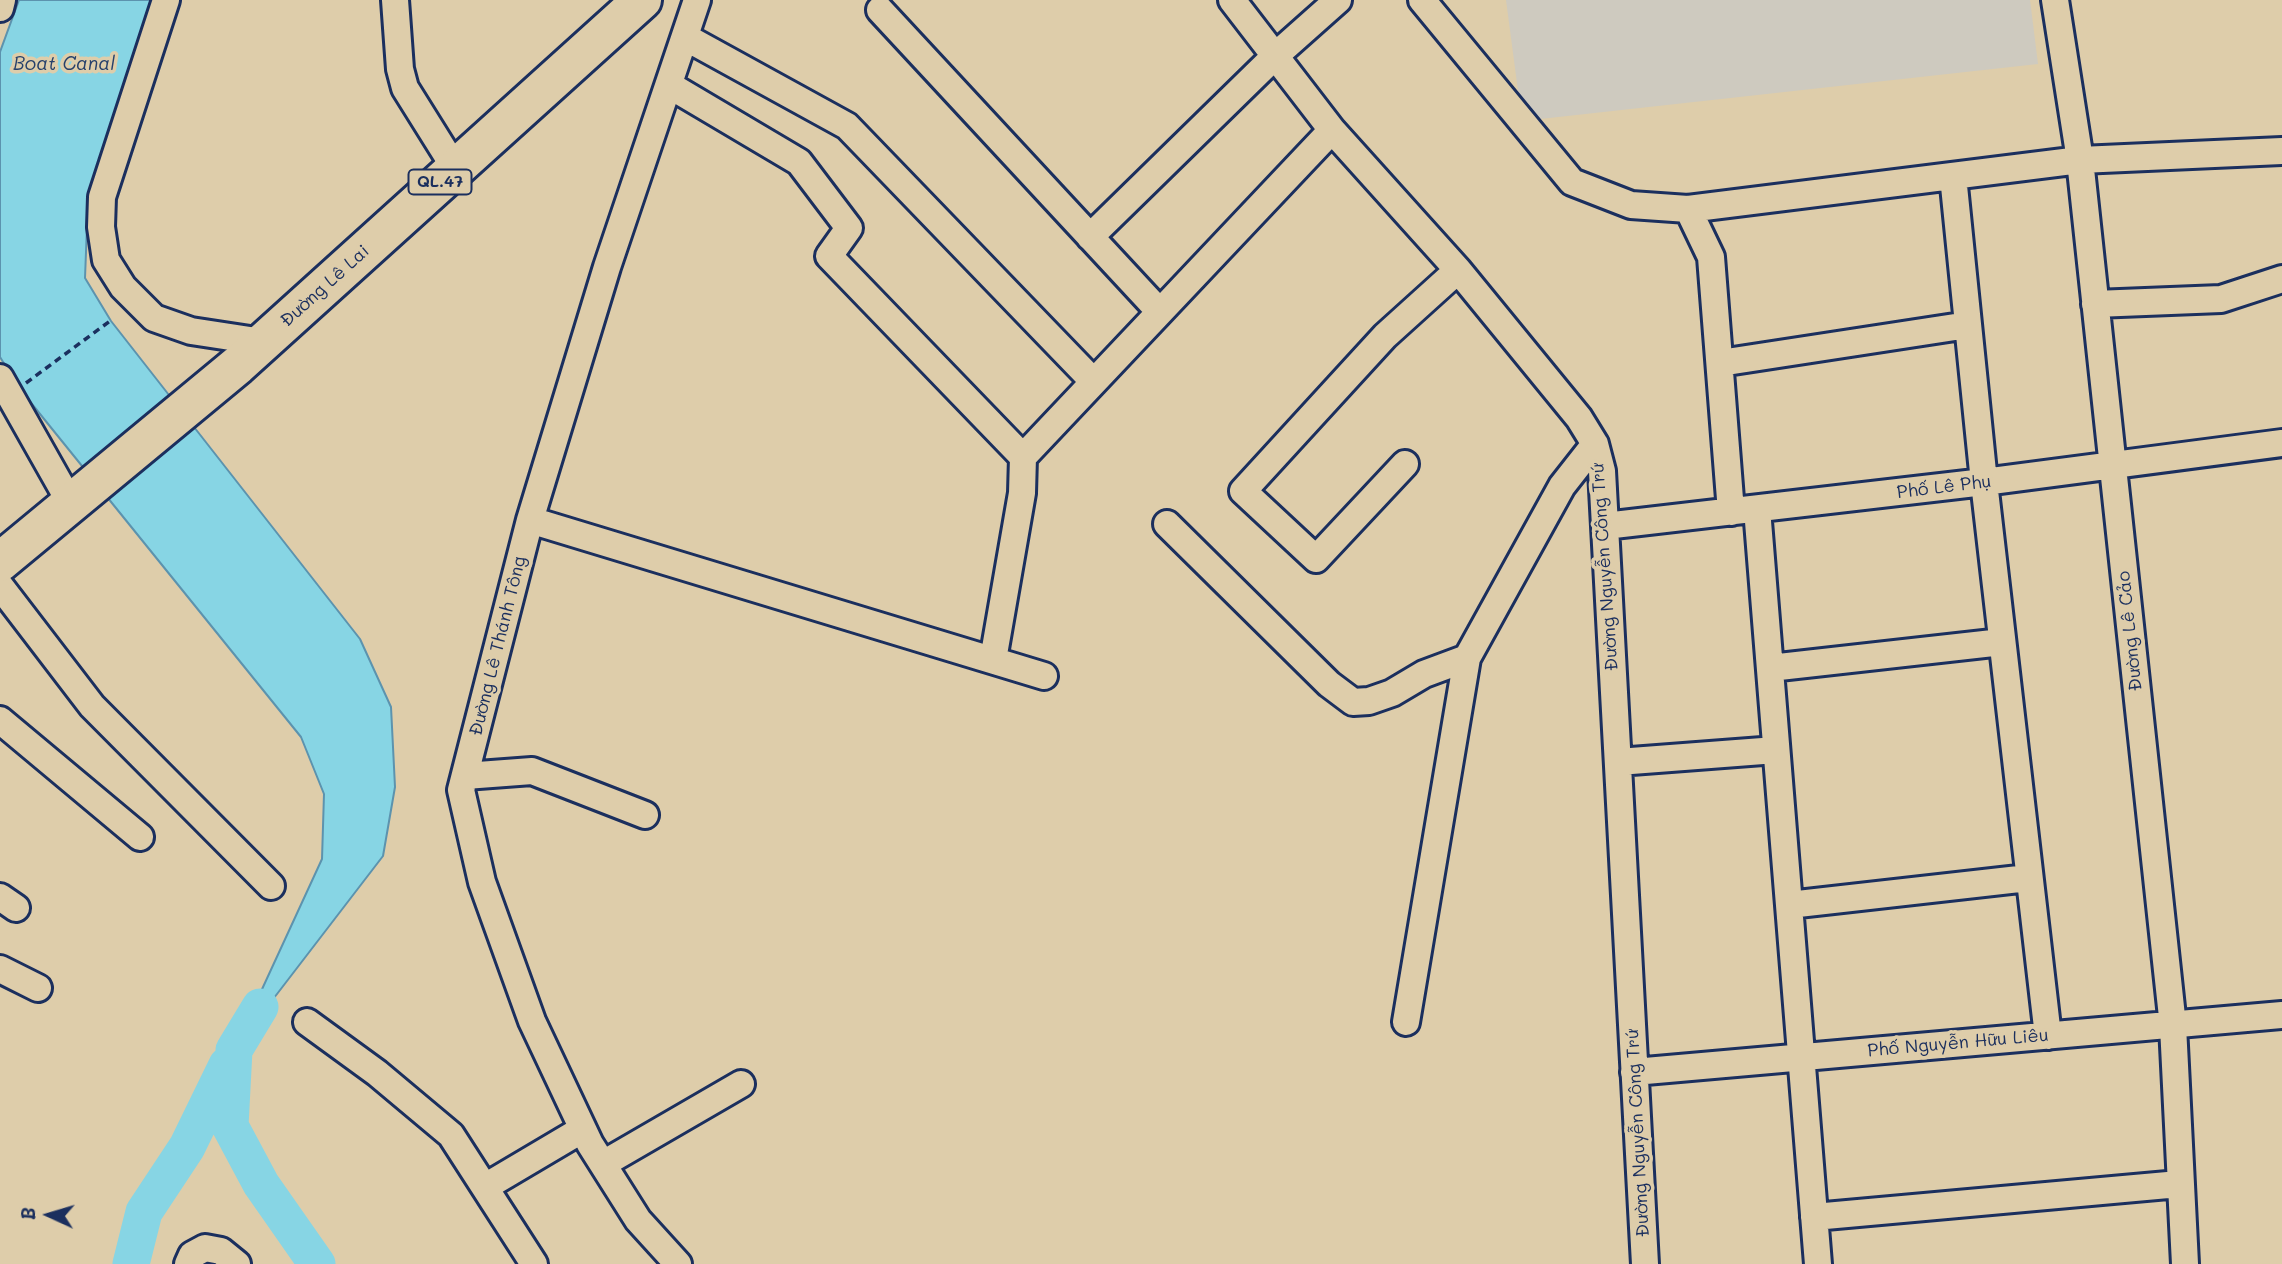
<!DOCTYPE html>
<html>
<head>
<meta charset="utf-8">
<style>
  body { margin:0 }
  #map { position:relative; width:2282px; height:1264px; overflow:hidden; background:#decdaa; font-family:Mali,sans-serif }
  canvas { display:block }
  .north { position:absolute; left:14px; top:1180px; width:70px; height:70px; -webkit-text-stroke:5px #decdaa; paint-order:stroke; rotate:274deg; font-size:19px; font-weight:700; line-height:28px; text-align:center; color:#1b2f5e }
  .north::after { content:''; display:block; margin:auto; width:24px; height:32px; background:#1b2f5e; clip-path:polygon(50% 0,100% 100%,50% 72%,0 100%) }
</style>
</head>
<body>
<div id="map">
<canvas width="2282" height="1264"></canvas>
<div class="north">B</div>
</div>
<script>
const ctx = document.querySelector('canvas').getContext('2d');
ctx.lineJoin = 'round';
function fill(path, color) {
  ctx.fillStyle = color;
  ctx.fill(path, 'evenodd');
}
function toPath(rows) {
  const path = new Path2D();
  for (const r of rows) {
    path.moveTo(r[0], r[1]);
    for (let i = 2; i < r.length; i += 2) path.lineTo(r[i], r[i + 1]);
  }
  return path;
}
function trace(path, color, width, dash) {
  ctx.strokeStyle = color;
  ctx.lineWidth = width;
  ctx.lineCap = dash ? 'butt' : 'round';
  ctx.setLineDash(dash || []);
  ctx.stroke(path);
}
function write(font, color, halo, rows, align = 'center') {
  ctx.font = font + ' Mali,sans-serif';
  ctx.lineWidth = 7;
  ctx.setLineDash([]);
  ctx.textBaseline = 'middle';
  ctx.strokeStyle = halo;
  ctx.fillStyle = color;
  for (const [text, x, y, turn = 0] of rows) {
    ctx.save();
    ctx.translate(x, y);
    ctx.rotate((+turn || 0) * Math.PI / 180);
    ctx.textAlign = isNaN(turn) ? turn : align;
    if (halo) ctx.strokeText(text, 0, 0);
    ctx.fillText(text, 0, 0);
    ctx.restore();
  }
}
const built = toPath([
  [1506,0,2030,0,2038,64,1522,121]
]);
const water = toPath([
  [19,0,157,0,121,96,87,226,85,278,111,321,360,639,391,707,395,787,383,856,234,1050,322,859,324,794,301,737,19,388,0,357,0,52,19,0]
]);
const river = toPath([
  [260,1007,234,1050,230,1126,261,1184,317,1264],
  [131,1264,144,1212,187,1147,227,1065]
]);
const path = toPath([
  [26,383,110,321]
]);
const minor = toPath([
  [166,0,102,197,101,227,106,260,123,287,154,318,191,331,263,342],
  [395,0,400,69,405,88,455,168],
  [1232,0,1332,130,1458,270,1579,418,1595,444,1602,471,1645,1264],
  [1422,0,1572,182,1631,205,1688,209,1711,257,1731,512],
  [2055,0,2080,160,2173,1026,2185,1264],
  [0,8,2,0],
  [880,10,1160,312],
  [685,37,847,126,1094,382],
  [669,85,799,162,849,228,829,256,1023,457],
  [1953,176,1984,482,2048,1036],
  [1688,209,2080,160,2282,151],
  [1090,237,1275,56,1338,0],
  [2095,304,2221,299,2282,279],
  [1720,363,1968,325],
  [0,378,70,502],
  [1405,464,1316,559,1243,491,1385,336,1458,270],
  [1757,509,1818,1264],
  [530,520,1044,676],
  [1167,524,1329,684,1353,702,1369,701,1392,693,1424,674,1467,658],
  [1605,526,1984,482,2282,443],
  [0,586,92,706,271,886],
  [993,660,1022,493,1023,457,1332,130],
  [1770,668,2002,642],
  [0,720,140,837],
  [1618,762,1776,750],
  [465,776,532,771,645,815],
  [0,897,16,908],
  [1789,905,2028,878],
  [0,969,38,988],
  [307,1022,377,1073,451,1135,534,1264],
  [1406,1022,1467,658,1562,486,1595,444],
  [1634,1072,2282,1015],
  [603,1164,741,1084],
  [485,1187,583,1129],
  [1814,1217,2179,1184],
  [188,1264,192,1255,205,1248,221,1251,237,1264],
  [678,1264,638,1220,590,1144,532,1021,482,882,461,790,530,520,607,267,697,0]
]);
const highway = toPath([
  [0,562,238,365,642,0]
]);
const shields = [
  [440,182,63]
];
const shieldNames = [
  ["QL.47",440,182]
];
const streetNames = [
  ["Đường Lê Lai",325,286,-42],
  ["Phố Lê Phụ",1944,487,-7],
  ["Đường Nguyễn Công Trứ",1605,567,-94],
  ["Đường Lê Cảo",2130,631,-96],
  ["Đường Lê Thánh Tông",498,646,-76],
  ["Phố Nguyễn Hữu Liêu",1958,1043,-5],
  ["Đường Nguyễn Công Trứ",1638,1133,-93]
];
const waterNames = [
  ["Boat Canal",64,64]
];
fill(built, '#cecabf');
fill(water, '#87d5e4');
trace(water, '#5c93ae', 2);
trace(river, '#87d5e4', 37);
trace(minor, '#1b2f5e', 32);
trace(highway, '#1b2f5e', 44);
trace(path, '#1b2f5e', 3.5, [7, 5]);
trace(minor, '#decdaa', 26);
trace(highway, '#decdaa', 38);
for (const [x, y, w] of shields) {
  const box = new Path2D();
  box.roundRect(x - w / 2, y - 12.5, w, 25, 5);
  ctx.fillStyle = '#decdaa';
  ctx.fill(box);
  trace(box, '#1b2f5e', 2);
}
write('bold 16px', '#1b2f5e', null, shieldNames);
write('18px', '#1b2f5e', '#decdaa', streetNames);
write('italic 19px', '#26406b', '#decdaa', waterNames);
</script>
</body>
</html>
